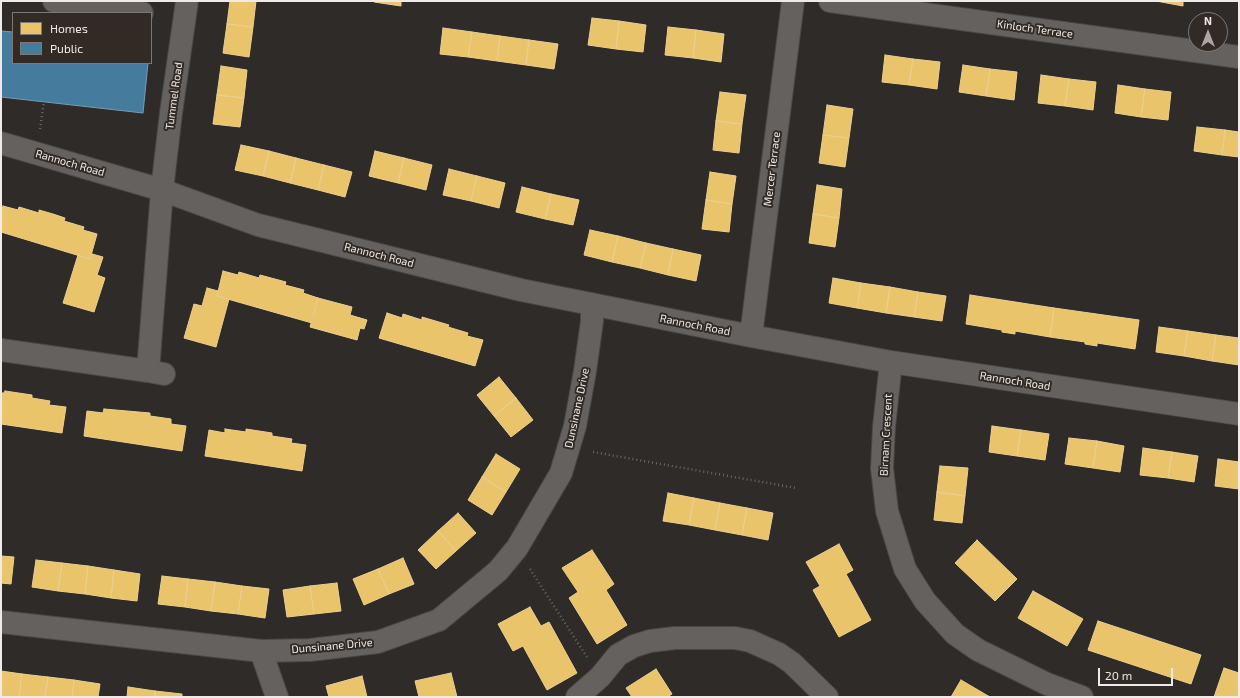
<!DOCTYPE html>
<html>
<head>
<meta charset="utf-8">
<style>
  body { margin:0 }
  #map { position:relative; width:1240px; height:698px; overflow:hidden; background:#2f2b28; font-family:"Exo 2",sans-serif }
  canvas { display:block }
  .frame { position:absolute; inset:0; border:2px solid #efeae7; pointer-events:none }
  .legend { position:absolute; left:12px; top:12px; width:140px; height:52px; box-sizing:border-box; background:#322b25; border:1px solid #7e7773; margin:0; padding:5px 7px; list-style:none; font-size:12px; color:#efeae7 }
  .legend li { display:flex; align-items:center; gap:8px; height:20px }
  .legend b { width:20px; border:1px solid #7e7773 }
  .north { position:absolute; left:1188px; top:12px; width:40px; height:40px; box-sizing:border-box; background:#322b25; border:1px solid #7e7773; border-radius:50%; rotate:0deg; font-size:11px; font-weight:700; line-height:16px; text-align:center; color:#efeae7 }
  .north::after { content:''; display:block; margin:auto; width:14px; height:18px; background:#aca7a4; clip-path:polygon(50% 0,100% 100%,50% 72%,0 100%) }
  .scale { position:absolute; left:1098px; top:668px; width:75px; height:18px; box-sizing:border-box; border:2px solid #efeae7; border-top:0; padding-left:5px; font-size:12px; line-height:14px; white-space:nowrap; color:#efeae7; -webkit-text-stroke:3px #322b25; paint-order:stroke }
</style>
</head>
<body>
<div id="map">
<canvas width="1240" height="698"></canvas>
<div class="frame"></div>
<ul class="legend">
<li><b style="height:11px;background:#e9c46a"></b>Homes</li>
<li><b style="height:11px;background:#457b9d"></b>Public</li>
</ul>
<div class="north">N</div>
<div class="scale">20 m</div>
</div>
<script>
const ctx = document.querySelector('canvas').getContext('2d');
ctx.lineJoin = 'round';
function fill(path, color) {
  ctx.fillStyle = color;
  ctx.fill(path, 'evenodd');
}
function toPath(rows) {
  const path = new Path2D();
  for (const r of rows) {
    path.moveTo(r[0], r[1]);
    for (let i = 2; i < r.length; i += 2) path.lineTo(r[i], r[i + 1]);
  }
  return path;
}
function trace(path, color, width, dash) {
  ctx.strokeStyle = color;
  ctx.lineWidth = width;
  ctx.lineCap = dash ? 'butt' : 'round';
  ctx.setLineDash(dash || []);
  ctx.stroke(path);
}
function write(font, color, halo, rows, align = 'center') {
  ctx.font = font + ' "Exo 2",sans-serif';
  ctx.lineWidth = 4;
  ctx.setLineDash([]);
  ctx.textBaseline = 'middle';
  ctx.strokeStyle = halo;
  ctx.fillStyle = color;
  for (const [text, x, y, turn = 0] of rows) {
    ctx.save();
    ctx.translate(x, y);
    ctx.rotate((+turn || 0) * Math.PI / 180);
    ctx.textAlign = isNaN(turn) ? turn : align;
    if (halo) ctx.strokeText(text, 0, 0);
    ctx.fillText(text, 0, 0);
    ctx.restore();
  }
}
const homes = toPath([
  [230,1,256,1,253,27,227,24,230,1],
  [374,1,401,1,401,6,374,2,374,1],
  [1156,1,1183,1,1183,6,1156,1],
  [592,18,619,21,616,49,588,45,592,18],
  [619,21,646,25,643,52,616,49,619,21],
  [227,24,253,27,249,57,223,53,227,24],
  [668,27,696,30,693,58,665,55,668,27],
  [443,28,472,32,468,57,440,54,443,28],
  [696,30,724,34,721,62,693,58,696,30],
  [472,32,500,36,497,61,468,57,472,32],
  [500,36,529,40,526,65,497,61,500,36],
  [529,40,558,44,554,69,526,65,529,40],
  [885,55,913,59,909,85,882,82,885,55],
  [913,59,940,62,937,89,909,85,913,59],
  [963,65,990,69,986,96,959,92,963,65],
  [221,66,247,70,244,98,217,95,221,66],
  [990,69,1017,72,1014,100,986,96,990,69],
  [1041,75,1069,79,1065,106,1038,103,1041,75],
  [1069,79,1096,82,1093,110,1065,106,1069,79],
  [1118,85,1145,89,1141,117,1115,113,1118,85],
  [1145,89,1171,92,1168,120,1141,117,1145,89],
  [720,92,746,95,742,124,716,121,720,92],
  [217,95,244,98,240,127,213,124,217,95],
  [827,105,853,109,849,138,823,135,827,105],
  [716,121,742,124,739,153,713,150,716,121],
  [1197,127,1225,130,1222,155,1194,151,1197,127],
  [1225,130,1239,132,1239,157,1222,155,1225,130],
  [823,135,849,138,845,167,819,163,823,135],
  [241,145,269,151,263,176,235,170,241,145],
  [269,151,296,158,290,183,263,176,269,151],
  [375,151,404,158,398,183,369,176,375,151],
  [296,158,324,165,318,190,290,183,296,158],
  [404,158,432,165,426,190,398,183,404,158],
  [324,165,352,172,345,197,318,190,324,165],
  [449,169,477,176,471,201,443,195,449,169],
  [710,172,736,176,732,204,706,200,710,172],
  [477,176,505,183,499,208,471,201,477,176],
  [817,185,842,189,839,218,813,214,817,185],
  [522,187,551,194,545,219,516,212,522,187],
  [551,194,579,200,573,225,545,219,551,194],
  [706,200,732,204,729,232,702,229,706,200],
  [3,206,18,210,19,207,39,213,39,210,53,214,65,218,64,221,84,227,83,230,97,234,90,259,1,232,1,213,3,206],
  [813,214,839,218,835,247,809,243,813,214],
  [590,230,618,236,612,262,584,255,590,230],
  [618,236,646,243,640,268,612,262,618,236],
  [646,243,673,249,668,275,640,268,646,243],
  [673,249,701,255,696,281,668,275,673,249],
  [92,254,103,257,97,275,105,278,94,312,63,303,78,255,90,259,92,254],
  [223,271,238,275,239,272,259,278,260,275,286,282,285,285,304,290,303,293,318,298,312,323,217,296,223,271],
  [833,278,861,283,857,308,829,303,833,278],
  [861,283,890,287,886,313,857,308,861,283],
  [890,287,918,292,914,317,886,313,890,287],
  [207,288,218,291,217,296,229,299,216,347,184,338,194,304,202,306,207,288],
  [918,292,946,296,942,321,914,317,918,292],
  [970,295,1054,308,1050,337,1015,331,1015,334,1002,332,1002,330,966,324,970,295],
  [318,298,352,307,350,315,367,320,364,329,360,328,357,340,310,327,318,298],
  [1054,308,1139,320,1135,349,1097,343,1097,346,1085,344,1085,342,1050,337,1054,308],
  [387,313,402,318,403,314,422,320,422,317,449,325,448,327,468,333,467,336,483,340,475,366,379,338,387,313],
  [1159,327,1188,331,1184,356,1156,352,1159,327],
  [1188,331,1216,335,1212,361,1184,356,1188,331],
  [1216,335,1239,338,1239,365,1212,361,1216,335],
  [499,377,516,398,494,416,477,395,499,377],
  [5,391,32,395,32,398,50,401,49,405,66,407,62,433,1,424,1,393,4,393,5,391],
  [516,398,533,420,511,437,494,416,516,398],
  [104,409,150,413,150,416,171,419,171,424,186,426,182,451,84,436,87,411,103,413,104,409],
  [992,426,1021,430,1017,456,989,452,992,426],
  [225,429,246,432,246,429,272,433,272,436,292,439,291,443,306,445,302,471,205,456,209,430,225,433,225,429],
  [1021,430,1049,434,1045,460,1017,456,1021,430],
  [1069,438,1097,441,1093,468,1065,464,1069,438],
  [1097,441,1124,446,1120,472,1093,468,1097,441],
  [1143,448,1172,452,1168,478,1140,475,1143,448],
  [1172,452,1198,456,1194,482,1168,478,1172,452],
  [496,454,520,469,506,492,482,477,496,454],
  [1218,459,1239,462,1239,489,1215,486,1218,459],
  [940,466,968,468,965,496,937,492,940,466],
  [482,477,506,492,492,515,468,500,482,477],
  [937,492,965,496,962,523,934,520,937,492],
  [668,493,694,498,689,525,663,521,668,493],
  [694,498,720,503,715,530,689,525,694,498],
  [720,503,747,508,742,535,715,530,720,503],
  [747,508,773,513,768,540,742,535,747,508],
  [458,513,476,533,456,551,438,531,458,513],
  [438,531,456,551,436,569,418,550,438,531],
  [977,540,1017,579,995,601,955,563,977,540],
  [839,544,853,570,846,574,871,620,839,637,813,590,820,586,806,562,839,544],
  [592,550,614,584,606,590,627,625,597,644,569,598,578,592,562,568,592,550],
  [1,556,14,557,11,584,1,583,1,556],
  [403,558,414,584,389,594,378,569,403,558],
  [36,560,62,563,58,591,32,587,36,560],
  [62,563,88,566,85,594,58,591,62,563],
  [88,566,114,570,111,598,85,594,88,566],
  [378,569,389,594,364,605,353,579,378,569],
  [114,570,140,574,137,601,111,598,114,570],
  [162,576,188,579,185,607,158,604,162,576],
  [188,579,215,582,211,611,185,607,188,579],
  [215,582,242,586,238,614,211,611,215,582],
  [337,583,341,611,314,614,310,586,337,583],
  [242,586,269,589,265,618,238,614,242,586],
  [310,586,314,614,287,617,283,590,310,586],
  [1033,591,1083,619,1067,646,1018,618,1033,591],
  [530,607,541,626,549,622,577,673,547,690,523,646,513,651,498,624,530,607],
  [1098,621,1201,655,1191,684,1088,650,1098,621],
  [1224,668,1239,673,1239,697,1214,697,1224,668],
  [656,669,672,694,667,697,632,697,626,688,656,669],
  [1,671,22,674,19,697,1,697,1,671],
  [451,673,457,697,419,697,415,681,451,673],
  [22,674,48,677,45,697,19,697,22,674],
  [362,676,367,697,329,697,326,686,362,676],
  [48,677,74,680,72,697,45,697,48,677],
  [74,680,100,684,98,697,72,697,74,680],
  [961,680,990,697,951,697,961,680],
  [128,687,155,691,155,697,127,697,128,687],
  [155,691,182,694,182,697,155,697,155,691]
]);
const public = toPath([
  [1,31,13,32,13,63,148,63,143,113,1,97,1,31]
]);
const path = toPath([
  [40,129,44,102],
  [593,452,796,488],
  [530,569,587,657]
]);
const minor = toPath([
  [54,1,142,13],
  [830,1,1239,57],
  [1,143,162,190,258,225,521,290,751,336,891,362,1239,414],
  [751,336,793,1],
  [1,350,148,371,164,374],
  [891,362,884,427,882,468,887,511,905,569,925,601,955,634,978,650,1047,684,1082,697],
  [148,371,162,190,171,113,187,1],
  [1,622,261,651,310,650,378,642,439,620,498,571,517,548,561,473,575,426,585,371,592,321,592,304],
  [261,651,277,697],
  [577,697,600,677,618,655,634,646,650,641,675,638,735,638,750,641,779,654,792,663,827,697]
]);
const streetNames = [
  ["Kinloch Terrace",1035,29,8],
  ["Tummel Road",174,96,-82],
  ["Rannoch Road",70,163,16],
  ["Mercer Terrace",772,169,-83],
  ["Rannoch Road",379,255,14],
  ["Rannoch Road",695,325,11],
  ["Rannoch Road",1015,381,9],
  ["Dunsinane Drive",577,408,-78],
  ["Birnam Crescent",886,435,-87],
  ["Dunsinane Drive",332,646,-5]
];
fill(homes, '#e9c46a');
trace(homes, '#ebcf90', 1);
fill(public, '#457b9d');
trace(public, '#789cb3', 1);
trace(minor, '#4a4745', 24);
trace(path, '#6a6866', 2.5, [1, 3]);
trace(minor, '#65615f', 22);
write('11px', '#efeae7', '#322b25', streetNames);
</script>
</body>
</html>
